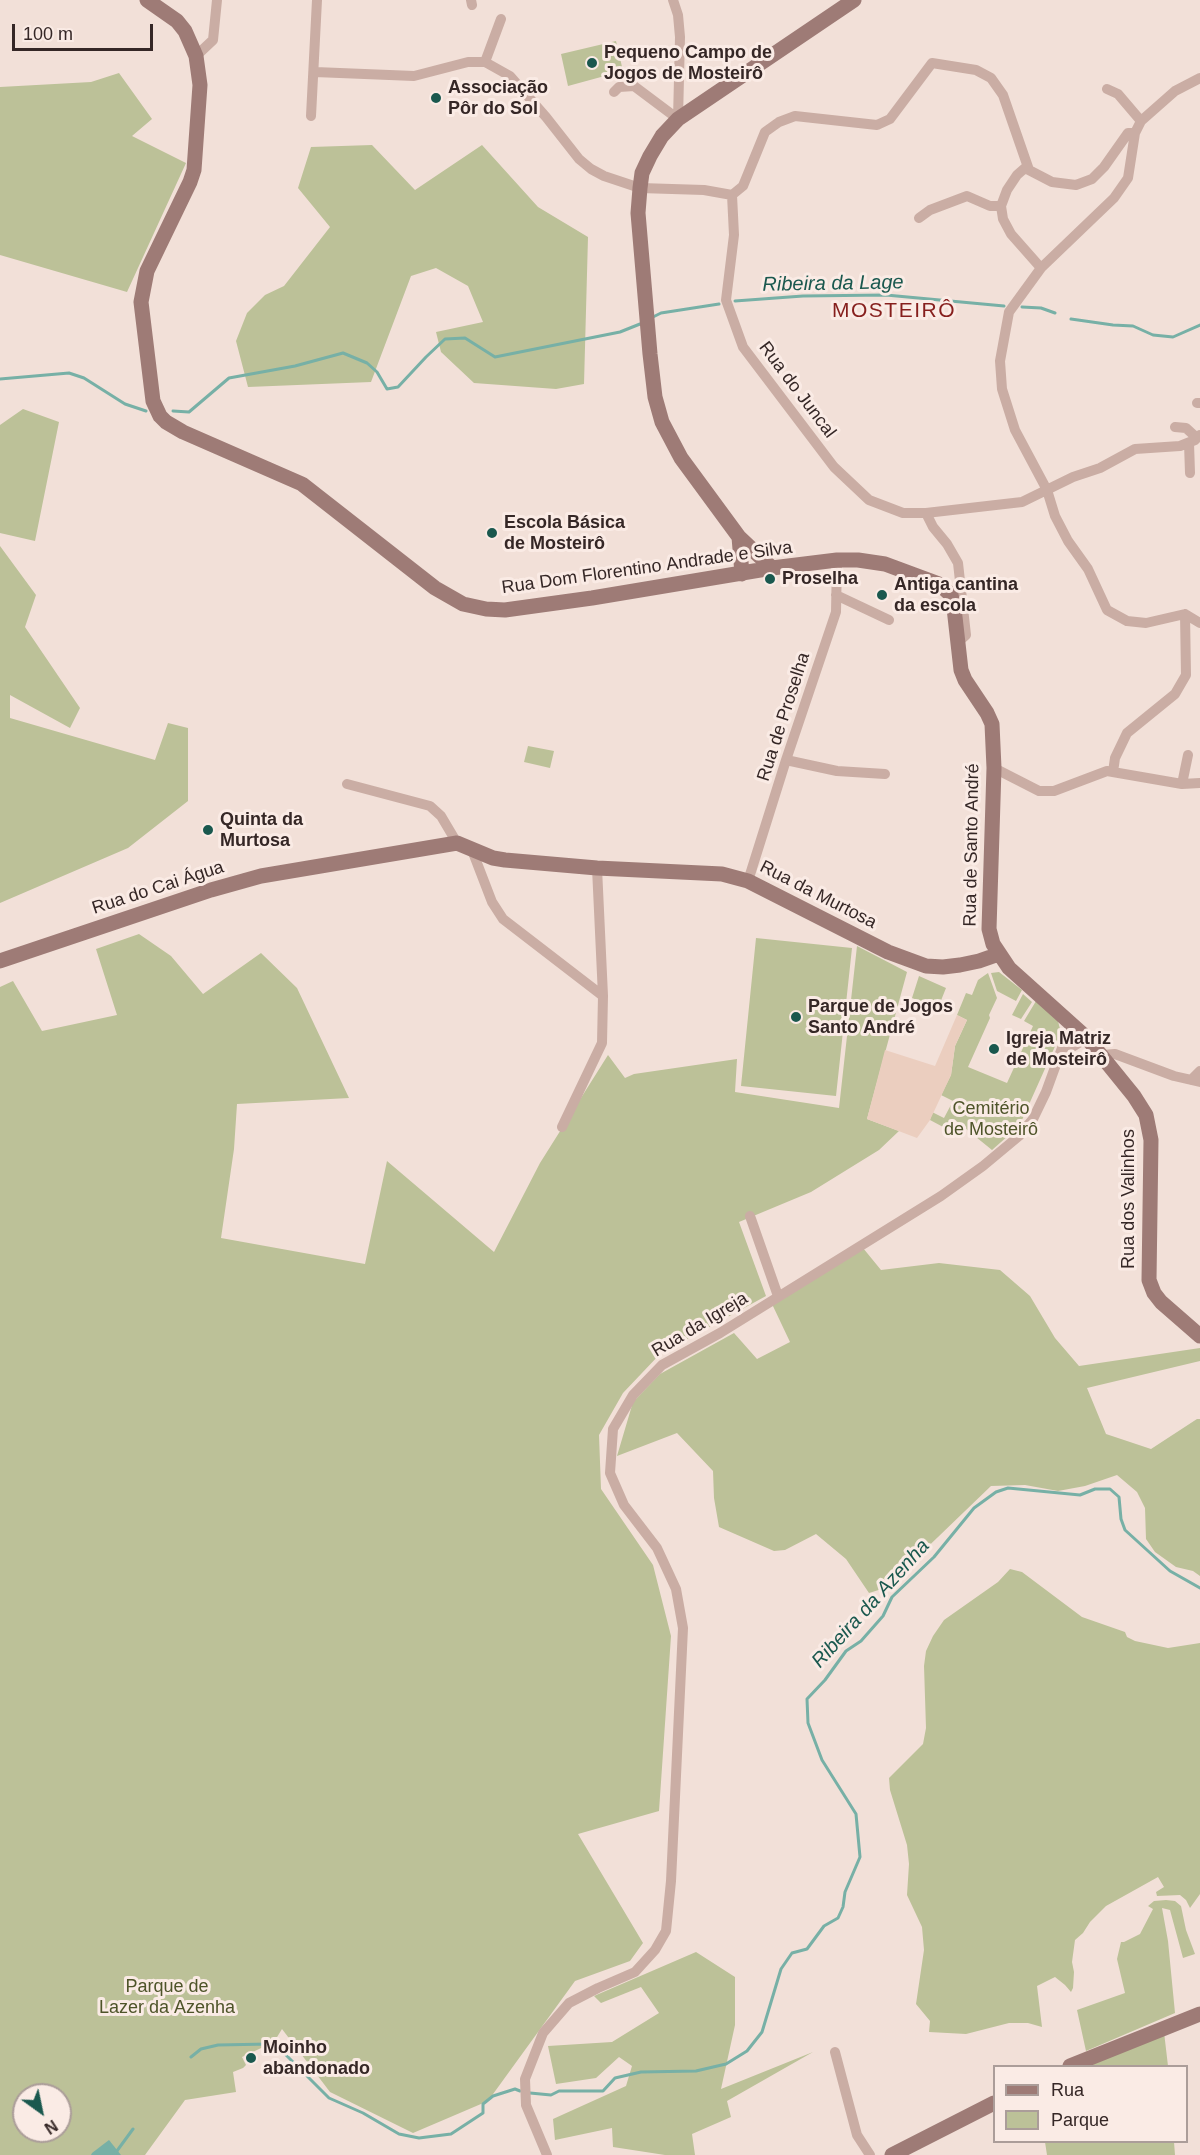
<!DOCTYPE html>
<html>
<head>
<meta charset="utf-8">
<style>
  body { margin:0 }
  #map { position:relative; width:1200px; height:2155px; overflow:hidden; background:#f2e0d8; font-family:Arial,sans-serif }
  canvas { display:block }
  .legend { position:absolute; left:993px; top:2065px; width:195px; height:78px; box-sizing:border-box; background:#faebe5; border:2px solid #ab9d99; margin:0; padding:8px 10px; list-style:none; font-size:18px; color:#352726 }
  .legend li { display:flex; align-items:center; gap:12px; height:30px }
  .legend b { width:30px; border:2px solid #ab9d99 }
  .north { position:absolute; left:12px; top:2083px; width:60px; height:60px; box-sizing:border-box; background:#faebe5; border:2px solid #ab9d99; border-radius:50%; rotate:147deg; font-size:16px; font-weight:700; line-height:24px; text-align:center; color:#352726 }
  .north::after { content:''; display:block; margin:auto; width:21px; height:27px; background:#1a584e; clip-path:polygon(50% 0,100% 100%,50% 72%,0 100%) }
  .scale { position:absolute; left:12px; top:24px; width:141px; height:27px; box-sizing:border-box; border:3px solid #352726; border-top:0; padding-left:8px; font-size:18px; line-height:21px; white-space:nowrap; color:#352726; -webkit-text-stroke:4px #faebe5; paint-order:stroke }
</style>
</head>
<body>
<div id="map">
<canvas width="1200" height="2155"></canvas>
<ul class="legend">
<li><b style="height:8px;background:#9e7b76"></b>Rua</li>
<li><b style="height:16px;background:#bcc198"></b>Parque</li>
</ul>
<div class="north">N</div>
<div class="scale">100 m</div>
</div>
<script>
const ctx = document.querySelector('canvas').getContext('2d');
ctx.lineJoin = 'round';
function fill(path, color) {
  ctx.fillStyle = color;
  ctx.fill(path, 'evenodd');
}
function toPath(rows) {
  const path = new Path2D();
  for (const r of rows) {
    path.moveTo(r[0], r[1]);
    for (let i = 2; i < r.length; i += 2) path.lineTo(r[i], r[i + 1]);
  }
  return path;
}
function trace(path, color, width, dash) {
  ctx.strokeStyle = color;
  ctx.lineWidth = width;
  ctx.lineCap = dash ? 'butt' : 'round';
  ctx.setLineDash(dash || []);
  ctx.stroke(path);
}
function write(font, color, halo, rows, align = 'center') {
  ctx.font = font + ' Arial,sans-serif';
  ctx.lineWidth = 6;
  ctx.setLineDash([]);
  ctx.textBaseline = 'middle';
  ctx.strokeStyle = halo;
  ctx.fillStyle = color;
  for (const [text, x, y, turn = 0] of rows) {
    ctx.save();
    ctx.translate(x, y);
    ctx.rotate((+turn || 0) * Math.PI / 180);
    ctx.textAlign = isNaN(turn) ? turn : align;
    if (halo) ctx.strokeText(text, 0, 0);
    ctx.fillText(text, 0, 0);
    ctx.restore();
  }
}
const green = toPath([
  [616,41,623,71,568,86,561,54],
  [119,73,152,119,132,136,186,163,127,292,0,255,0,87,91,82],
  [372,145,415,190,482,145,538,207,588,237,584,384,556,389,474,383,441,352,436,332,483,322,468,286,436,268,411,276,371,382,248,387,236,341,247,313,265,295,284,286,330,227,298,188,311,147],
  [23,409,59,422,35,541,0,533,0,425],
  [0,546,36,595,25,627,80,708,70,728,10,695,10,718,155,760,168,723,188,728,188,801,128,848,0,903],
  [528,746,554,751,550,768,524,762],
  [139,934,171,956,203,994,261,953,297,988,349,1098,237,1104,234,1149,221,1238,365,1264,387,1161,494,1252,540,1163,608,1055,625,1078,634,1074,737,1059,735,1092,839,1108,857,946,907,972,867,1119,899,1131,879,1150,811,1192,739,1222,766,1296,660,1354,623,1393,599,1435,601,1489,653,1565,671,1636,659,1811,578,1834,643,1943,630,1961,575,1981,488,2101,413,2133,330,2092,282,2029,274,2042,242,2057,246,2065,243,2068,233,2072,236,2092,185,2100,145,2155,0,2155,0,987,13,981,42,1031,117,1015,96,949],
  [24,2095,60,2095,60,2131,24,2131],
  [756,938,852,948,836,1096,741,1086],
  [999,972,1022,990,1016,1001,997,991,991,973],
  [988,973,997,998,989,1015,990,1018,968,1067,1007,1083,1033,1026,1024,1021,1036,1001,1058,1021,1061,1033,1022,1120,1009,1135,992,1150,955,1120,945,1128,930,1120,932,1112,944,1118,953,1101,941,1095,951,1075,955,1046,967,1020,957,1015,966,993,972,995,978,980],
  [919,976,946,988,938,1008,912,998],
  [1023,994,1032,1002,1021,1019,1012,1015],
  [863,1248,881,1270,939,1263,1000,1270,1030,1296,1055,1338,1079,1366,1200,1348,1200,1361,1087,1388,1106,1434,1151,1449,1197,1419,1200,1419,1200,1576,1193,1571,1176,1567,1155,1552,1146,1539,1145,1508,1137,1492,1117,1475,1085,1486,1058,1491,1025,1485,991,1486,885,1588,869,1593,846,1559,816,1534,785,1550,774,1551,719,1527,714,1498,713,1471,677,1433,617,1456,633,1402,660,1374,734,1333,757,1359,790,1342,772,1304],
  [1010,1569,1022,1572,1082,1617,1125,1632,1127,1637,1135,1641,1168,1648,1200,1643,1200,1894,1190,1908,1186,1900,1180,1895,1157,1896,1156,1892,1164,1887,1158,1877,1106,1906,1090,1922,1083,1933,1075,1940,1072,1962,1074,1972,1073,1988,1071,1992,1065,1985,1055,1977,1037,1986,1042,2027,1028,2023,1009,2023,966,2034,929,2032,930,2021,916,2004,924,1950,922,1927,907,1895,909,1864,907,1845,890,1790,889,1778,923,1744,926,1728,924,1666,926,1651,933,1636,944,1620,998,1582],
  [1166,1900,1175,1901,1181,1906,1186,1930,1195,1954,1183,1958,1170,1910,1162,1908,1168,1941,1175,2013,1086,2051,1077,2010,1125,1993,1117,1959,1121,1942,1124,1942,1140,1934,1153,1909,1148,1906,1154,1901],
  [696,1952,735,1977,735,2025,721,2089,813,2052,727,2101,731,2117,692,2134,695,2155,665,2155,613,2147,612,2128,555,2140,553,2119,626,2086,632,2066,619,2057,596,2078,556,2084,548,2046,612,2042,659,2013,641,1987,601,2003,594,1996],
  [1164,2032,1168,2066,1080,2066],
  [1045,2142,1174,2142,1175,2155,1047,2155]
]);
const plaza = toPath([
  [957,1015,967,1020,955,1046,951,1075,930,1120,917,1138,867,1119,885,1050,935,1066]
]);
const water = toPath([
  [109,2140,121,2155,91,2155,92,2153]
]);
const stream = toPath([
  [735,301,803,296,886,295,1004,306],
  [1022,307,1041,308,1055,313],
  [653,317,661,313,719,304],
  [1071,319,1113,325,1133,326,1153,335,1173,337,1200,325],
  [0,379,69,373,84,378,125,404,146,411],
  [173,411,189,412,229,378,295,366,343,353,367,363,377,372,387,389,398,387,426,357,445,339,465,338,495,357,620,332,640,324],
  [285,2054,329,2098,363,2113,399,2134,419,2138,451,2134,483,2113,483,2104,493,2096,515,2089,520,2091],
  [191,2057,201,2049,218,2045,269,2044,278,2050],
  [530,2093,551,2095,559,2091,603,2091,615,2078,641,2072,696,2071,726,2064,747,2051,762,2032,781,1969,792,1953,807,1949,824,1926,838,1918,843,1907,845,1892,860,1857,856,1814,822,1760,808,1723,807,1699,825,1680,846,1651,861,1641,883,1616,892,1597,934,1557,974,1508,996,1492,1008,1488,1080,1495,1095,1489,1110,1489,1119,1497,1121,1519,1125,1530,1170,1571,1200,1588],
  [114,2155,133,2129]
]);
const street = toPath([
  [471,0,472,5],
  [673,0,678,15,680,37,678,119],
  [196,56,213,40,217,0],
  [485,62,501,19],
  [315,72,414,76,468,62,485,62,510,76,546,117,579,159,591,169,604,176,640,188,704,190,732,195],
  [1107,89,1118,94,1141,121],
  [614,92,619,87,634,86,678,119],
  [311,116,317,0],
  [732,195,734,235,726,300,743,347,834,467,869,500,903,513,926,513,1022,502,1073,477,1100,468,1135,449,1180,446,1195,440,1200,435],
  [732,195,743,186,765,132,779,122,795,116,877,125,890,119,932,63,976,70,991,78,1003,95,1029,170],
  [919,218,930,210,967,196,990,206,1001,206],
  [1041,268,1011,234,1003,219,1001,206,1007,190,1017,175,1025,168,1052,182,1076,185,1092,179,1104,167,1128,133,1135,133],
  [1197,403,1200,403],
  [1175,427,1186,428,1197,438],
  [1189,443,1190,473],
  [926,513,933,527,947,544,958,563,966,635,957,643],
  [836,595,889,620],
  [1185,614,1146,623,1127,621,1107,610,1088,569,1068,541,1055,516,1047,490,1015,430,1002,389,1000,361,1009,312,1041,268,1114,198,1128,178,1135,133,1141,121,1175,91,1200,78],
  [1185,614,1200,623],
  [786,760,837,771,885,774],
  [994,768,1039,791,1054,791,1107,771,1182,784,1200,783],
  [1113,772,1115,758,1127,733,1175,694,1186,675,1185,614],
  [347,784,430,806,441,816,457,843],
  [1182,784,1188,755],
  [472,850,492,902,503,919,603,996],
  [748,881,786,760,836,612,837,560],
  [1059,1055,1087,1038],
  [1102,1055,1115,1054,1174,1076,1200,1082],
  [1191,1080,1200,1071],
  [562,1127,602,1043,603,996,597,868],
  [750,1216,778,1296],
  [835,2052,857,2135,870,2155],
  [547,2155,526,2105,525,2079,543,2033,569,2003,598,1988,635,1972,655,1950,666,1931,671,1881,683,1628,676,1589,657,1548,624,1505,610,1473,613,1429,633,1395,662,1365,720,1333,941,1196,983,1166,1019,1136,1033,1119,1046,1092,1066,1037,1075,1027]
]);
const secondary = toPath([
  [147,0,177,21,185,31,196,56,200,85,194,170,190,182,147,271,141,302,153,401,160,416,166,422,183,432,302,484,435,588,463,604,486,609,505,610,592,598,772,568,837,560,858,560,885,564,939,584,951,595,954,608,961,670,965,680,987,713,992,724,994,768,989,929,993,944,1009,968,1087,1038,1134,1096,1146,1115,1151,1140,1149,1280,1154,1293,1161,1302,1200,1336],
  [739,537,742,574],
  [772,568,739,537,681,458,662,422,655,397,650,354,638,213,640,188,642,173,650,156,662,136,678,119,854,0],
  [0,961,211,890,261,876,457,843,493,858,505,860,597,868,722,874,748,881,888,952,926,966,943,967,960,965,979,961,999,954],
  [1070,2066,1200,2014],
  [892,2155,994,2103]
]);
const markers = [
  [592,63,6,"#1a584e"],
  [436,98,6,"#1a584e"],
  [492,533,6,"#1a584e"],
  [770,579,6,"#1a584e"],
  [882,595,6,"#1a584e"],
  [208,830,6,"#1a584e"],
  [796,1017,6,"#1a584e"],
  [994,1049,6,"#1a584e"],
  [251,2058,6,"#1a584e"]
];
const poiNames = [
  ["Pequeno Campo de",604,53],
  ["Jogos de Mosteirô",604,74],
  ["Associação",448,88],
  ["Pôr do Sol",448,109],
  ["Escola Básica",504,523],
  ["de Mosteirô",504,544],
  ["Proselha",782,579],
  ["Antiga cantina",894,585],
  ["da escola",894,606],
  ["Quinta da",220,820],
  ["Murtosa",220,841],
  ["Parque de Jogos",808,1007],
  ["Santo André",808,1028],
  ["Igreja Matriz",1006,1039],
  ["de Mosteirô",1006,1060],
  ["Moinho",263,2048],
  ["abandonado",263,2069]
];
const streetNames = [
  ["Rua do Juncal",797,390,53],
  ["Rua Dom Florentino Andrade e Silva",647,568,-8],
  ["Rua de Proselha",784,717,-72],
  ["Rua de Santo André",972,845,-89],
  ["Rua do Cai Água",158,888,-18],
  ["Rua da Murtosa",818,895,27],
  ["Rua dos Valinhos",1129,1199,-90],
  ["Rua da Igreja",700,1325,-31]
];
const parkNames = [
  ["Cemitério",991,1109],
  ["de Mosteirô",991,1130],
  ["Parque de",167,1987],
  ["Lazer da Azenha",167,2008]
];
const waterNames = [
  ["Ribeira da Lage",833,284,-1],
  ["Ribeira da Azenha",871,1604,-48]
];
const quarterNames = [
  ["MOSTEIRÔ",894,311]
];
fill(green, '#bcc198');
fill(plaza, '#ebcebf');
fill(water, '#77b0a6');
trace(stream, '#77b0a6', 3);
trace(street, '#caada4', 10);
trace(secondary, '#9e7b76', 15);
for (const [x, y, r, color] of markers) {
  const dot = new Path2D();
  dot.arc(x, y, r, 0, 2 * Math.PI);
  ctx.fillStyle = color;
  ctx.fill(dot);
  trace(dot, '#faebe5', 2);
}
write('bold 18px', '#352726', '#faebe5', poiNames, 'left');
write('18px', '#352726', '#faebe5', streetNames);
write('18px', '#4e5429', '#faebe5', parkNames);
write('italic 20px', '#1a584e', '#faebe5', waterNames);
ctx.letterSpacing = '1.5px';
write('21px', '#861f1d', '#faebe5', quarterNames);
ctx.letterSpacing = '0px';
</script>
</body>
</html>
